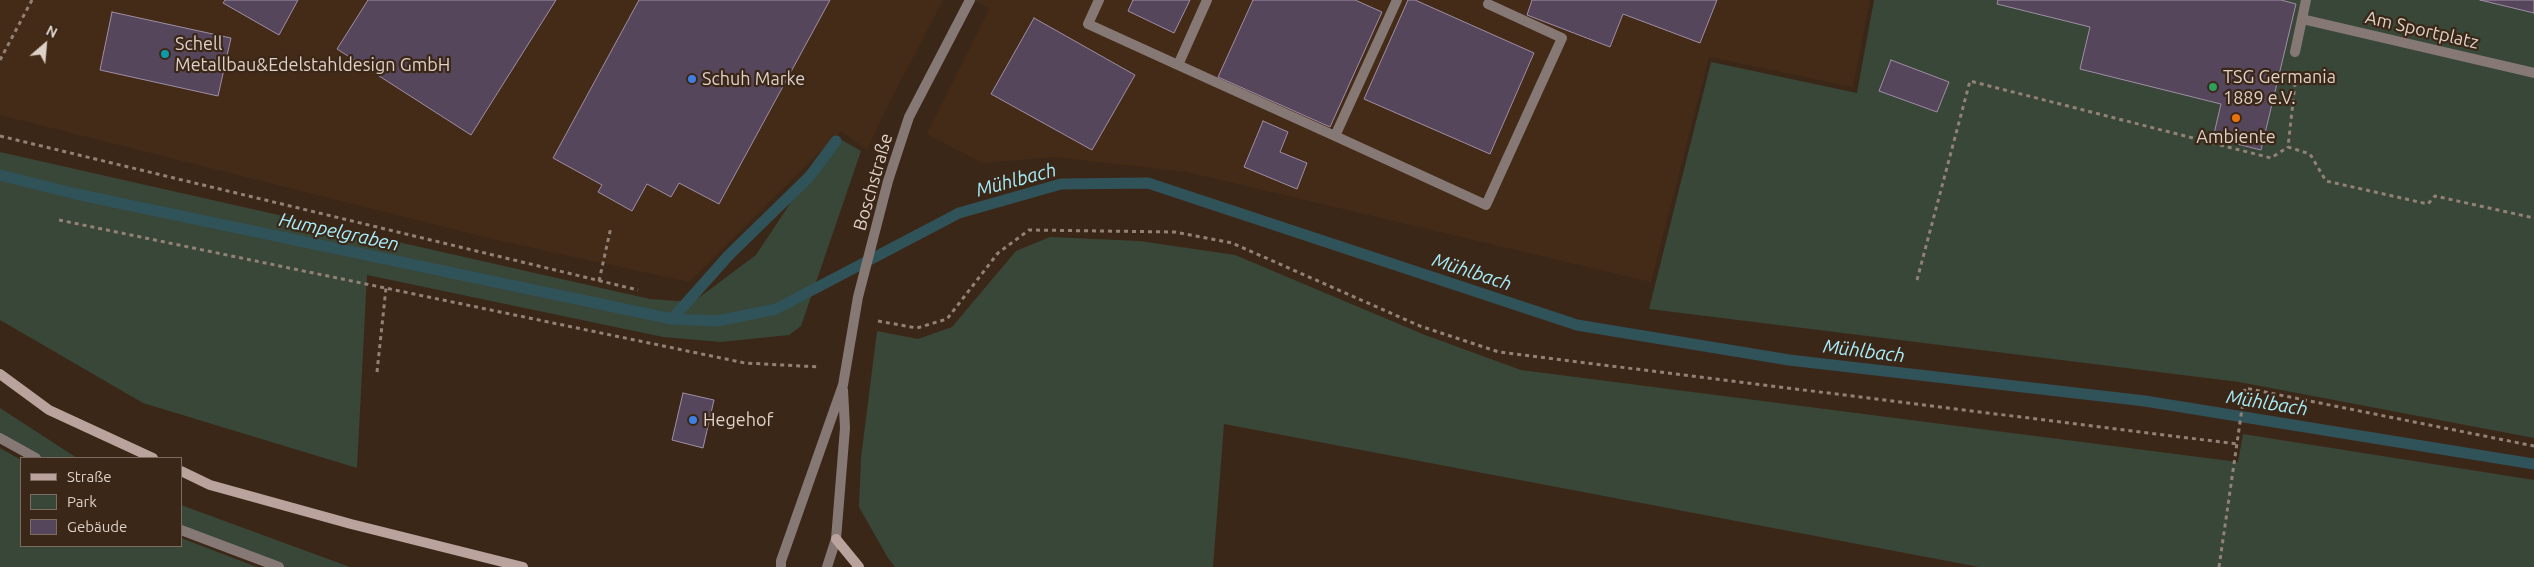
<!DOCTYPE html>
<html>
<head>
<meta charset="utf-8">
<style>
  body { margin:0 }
  #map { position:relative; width:2534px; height:567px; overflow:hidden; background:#3b2718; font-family:Ubuntu,sans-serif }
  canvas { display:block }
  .legend { position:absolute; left:20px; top:457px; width:162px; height:90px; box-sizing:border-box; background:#3b2718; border:1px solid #7c6b5e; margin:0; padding:6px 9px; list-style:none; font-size:15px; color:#ded1c7 }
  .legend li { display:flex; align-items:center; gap:10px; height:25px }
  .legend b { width:25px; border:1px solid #7c6b5e }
  .north { position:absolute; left:20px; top:20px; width:50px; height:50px; -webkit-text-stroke:4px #3b2718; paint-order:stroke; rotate:27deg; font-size:14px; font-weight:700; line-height:20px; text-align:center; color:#ded1c7 }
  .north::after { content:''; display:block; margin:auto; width:18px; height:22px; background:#ded1c7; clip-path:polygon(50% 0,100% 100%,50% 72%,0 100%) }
</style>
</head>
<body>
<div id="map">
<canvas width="2534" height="567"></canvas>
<ul class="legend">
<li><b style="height:6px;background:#baa39c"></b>Straße</li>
<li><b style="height:14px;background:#384738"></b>Park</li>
<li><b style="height:14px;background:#56465c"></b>Gebäude</li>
</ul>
<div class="north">N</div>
</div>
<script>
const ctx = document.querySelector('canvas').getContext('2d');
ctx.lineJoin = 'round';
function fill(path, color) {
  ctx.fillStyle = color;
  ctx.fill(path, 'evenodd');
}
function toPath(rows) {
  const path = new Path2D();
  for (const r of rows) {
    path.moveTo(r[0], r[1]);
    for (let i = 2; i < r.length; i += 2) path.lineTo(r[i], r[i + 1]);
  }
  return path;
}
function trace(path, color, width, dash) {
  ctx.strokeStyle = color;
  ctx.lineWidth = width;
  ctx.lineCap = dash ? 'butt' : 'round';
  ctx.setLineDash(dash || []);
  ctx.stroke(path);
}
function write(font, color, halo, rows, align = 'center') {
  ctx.font = font + ' Ubuntu,sans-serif';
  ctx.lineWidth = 4.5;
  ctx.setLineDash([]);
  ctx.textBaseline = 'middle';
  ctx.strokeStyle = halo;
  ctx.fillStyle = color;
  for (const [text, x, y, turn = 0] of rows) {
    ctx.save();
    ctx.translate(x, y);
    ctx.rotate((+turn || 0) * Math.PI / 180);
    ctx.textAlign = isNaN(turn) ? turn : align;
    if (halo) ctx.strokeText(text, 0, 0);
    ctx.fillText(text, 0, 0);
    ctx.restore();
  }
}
const built = toPath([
  [0,0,943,0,883,115,867,150,841,131,689,282,492,239,0,115],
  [972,0,1870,0,1853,87,1709,57,1651,282,1187,172,1054,157,982,163,927,134,990,8]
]);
const green = toPath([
  [1874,0,2534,0,2534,438,2239,382,1649,309,1711,62,1857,93],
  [835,136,861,151,801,326,789,335,721,342,663,337,367,275,357,468,143,403,0,320,0,152,650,299,693,302,756,255],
  [1050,237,1140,241,1235,255,1425,335,1521,370,2238,462,2243,434,2534,480,2534,567,1979,567,1224,424,1213,567,895,567,888,558,859,507,861,458,877,331,918,339,952,327,1016,251],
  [0,408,77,458,36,458,0,438],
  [0,448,21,460,21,546,181,546,181,538,257,567,0,567],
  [181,505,350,567,279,567,181,530]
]);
const stream = toPath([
  [0,175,76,194,672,319,717,321,776,309,959,213,1061,184,1148,183,1577,325,1789,360,2145,401,2534,464],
  [672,319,729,255,809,177,836,141]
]);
const building = toPath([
  [225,0,298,0,279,35,223,3,225,0],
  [368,0,556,0,471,135,337,49,368,0],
  [639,0,830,0,719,204,679,183,671,197,647,184,632,211,598,192,602,185,553,158,639,0],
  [1133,0,1190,0,1174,33,1128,11,1133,0],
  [1253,0,1355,0,1382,12,1330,127,1218,77,1253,0],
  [1408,0,1415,0,1534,53,1490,154,1364,99,1408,0],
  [1532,0,1717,0,1700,43,1623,14,1610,47,1527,15,1532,0],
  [1998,0,2281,0,2296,4,2261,150,2213,138,2221,104,2080,69,2090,27,1997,4,1998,0],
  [2480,0,2534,0,2534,13,2480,0],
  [112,12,231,38,218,96,100,70,112,12],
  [1034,18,1135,75,1092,150,991,94,1034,18],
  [1891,60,1949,82,1937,112,1879,91,1891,60],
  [1263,121,1288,132,1280,152,1307,163,1297,189,1244,167,1263,121],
  [683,393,714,400,703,448,672,440,683,393]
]);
const path = toPath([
  [0,60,32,0],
  [2296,75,2288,147,2310,154,2326,181,2428,204,2435,196,2534,218],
  [0,136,638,290],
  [59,220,745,363,820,367],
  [1917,280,1970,81,2271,158,2288,147],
  [599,281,611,227],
  [878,321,917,328,947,319,998,253,1029,230,1175,232,1232,243,1420,326,1499,352,2237,444],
  [377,372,386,288],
  [2219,567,2245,388,2534,446]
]);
const service = toPath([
  [1099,0,1088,24,1178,65,1207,0],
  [2302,19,2534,73],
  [2295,52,2306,0],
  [1178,65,1335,136,1397,0],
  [1335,136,1486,205,1562,38,1488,4],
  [0,438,36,458],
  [181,530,279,567]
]);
const minor = toPath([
  [781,567,781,561,843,385,858,297,888,181,909,117,970,0],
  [827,567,836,539,845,428,843,390]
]);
const secondary = toPath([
  [0,374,49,410,153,458],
  [181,471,210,485,351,524,523,567],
  [836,539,859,567]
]);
const markers = [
  [165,54,5,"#0f9aa8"],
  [692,79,5,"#3f7fe0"],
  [2213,87,5,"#2e9e5b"],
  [2236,118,5,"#e8710a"],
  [693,420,5,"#3f7fe0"]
];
const streetNames = [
  ["Am Sportplatz",2422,30,13],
  ["Boschstraße",873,182,-74]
];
const poiNames = [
  ["Schell",175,44],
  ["Metallbau&Edelstahldesign GmbH",175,65],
  ["TSG Germania",2223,77],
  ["1889 e.V.",2223,98],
  ["Schuh Marke",702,79],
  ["Ambiente",2236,137,"center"],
  ["Hegehof",703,420]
];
const waterNames = [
  ["Mühlbach",1016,180,-15],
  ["Humpelgraben",339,232,12],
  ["Mühlbach",1472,272,18],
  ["Mühlbach",1864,351,7],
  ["Mühlbach",2267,403,9]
];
fill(built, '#442b17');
fill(green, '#384738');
trace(stream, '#30535a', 11);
fill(building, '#56465c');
trace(building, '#9f8ea5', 1);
trace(path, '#928276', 3, [4, 4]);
trace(service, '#867874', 10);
trace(minor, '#867874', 10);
trace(secondary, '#baa39c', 10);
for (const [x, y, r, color] of markers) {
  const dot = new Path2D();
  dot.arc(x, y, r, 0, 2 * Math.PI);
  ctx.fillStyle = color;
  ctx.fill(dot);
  trace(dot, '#3b2718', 2);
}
write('18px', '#ded1c7', '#3b2718', streetNames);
write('18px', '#ded1c7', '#3b2718', poiNames, 'left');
write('italic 19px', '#a6edfa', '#3b2718', waterNames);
</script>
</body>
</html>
